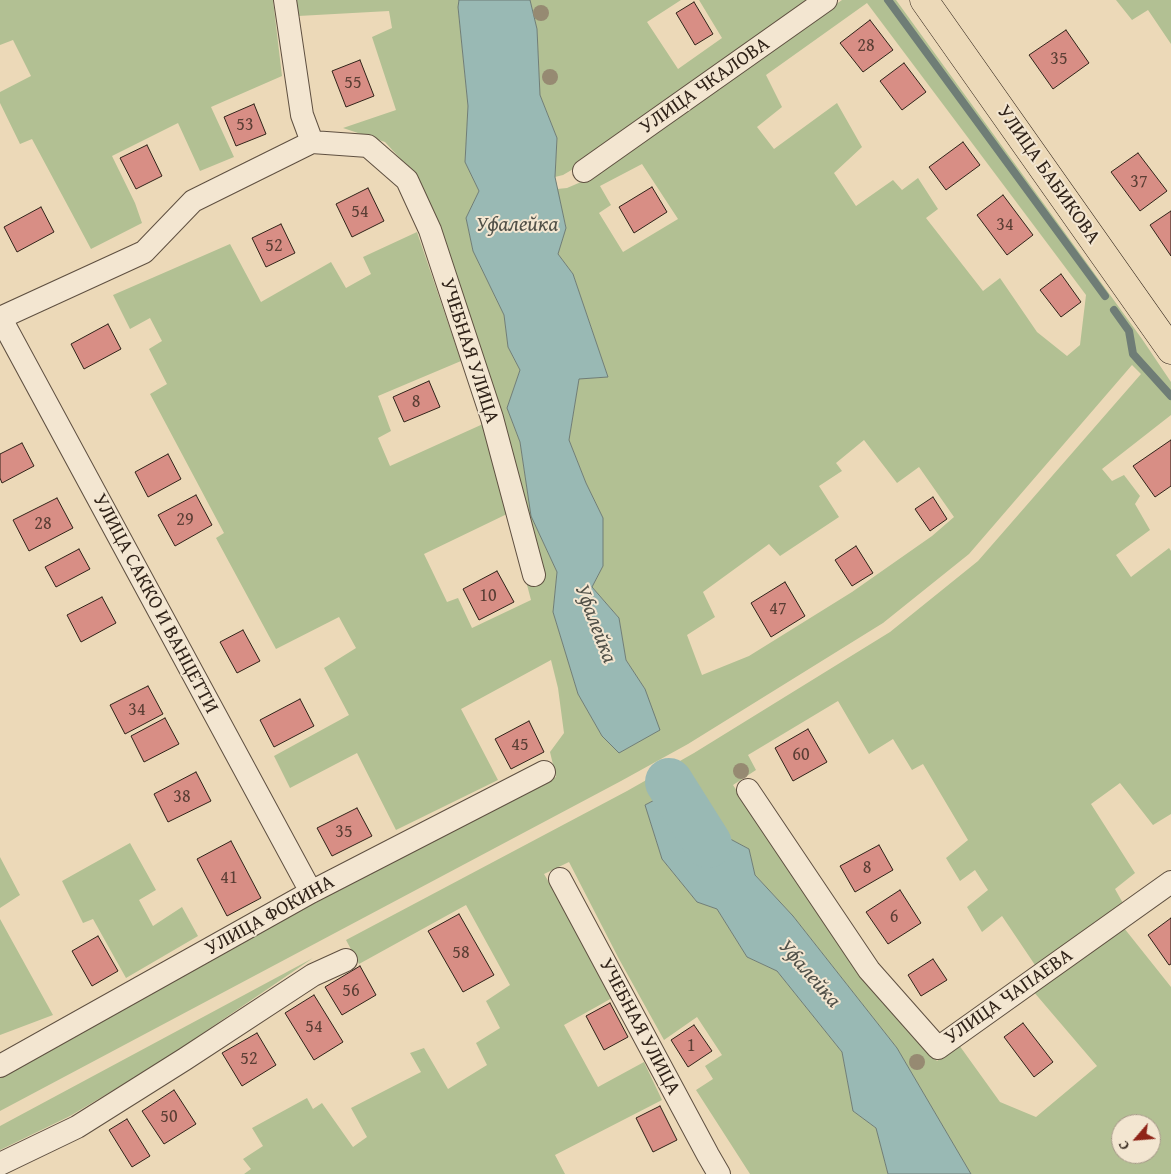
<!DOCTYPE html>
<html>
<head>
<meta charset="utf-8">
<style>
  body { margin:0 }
  #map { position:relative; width:1171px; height:1174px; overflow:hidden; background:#ecd9b8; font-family:"Gentium Book Plus",serif }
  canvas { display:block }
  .north { position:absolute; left:1111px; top:1114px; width:50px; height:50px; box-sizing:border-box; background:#f3e6d1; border:1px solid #a59887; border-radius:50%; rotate:243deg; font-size:14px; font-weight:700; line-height:20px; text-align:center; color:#302319 }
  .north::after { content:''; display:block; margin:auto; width:18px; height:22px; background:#8f2418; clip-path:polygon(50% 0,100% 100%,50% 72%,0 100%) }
</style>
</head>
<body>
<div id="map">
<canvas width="1171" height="1174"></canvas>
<div class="north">С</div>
</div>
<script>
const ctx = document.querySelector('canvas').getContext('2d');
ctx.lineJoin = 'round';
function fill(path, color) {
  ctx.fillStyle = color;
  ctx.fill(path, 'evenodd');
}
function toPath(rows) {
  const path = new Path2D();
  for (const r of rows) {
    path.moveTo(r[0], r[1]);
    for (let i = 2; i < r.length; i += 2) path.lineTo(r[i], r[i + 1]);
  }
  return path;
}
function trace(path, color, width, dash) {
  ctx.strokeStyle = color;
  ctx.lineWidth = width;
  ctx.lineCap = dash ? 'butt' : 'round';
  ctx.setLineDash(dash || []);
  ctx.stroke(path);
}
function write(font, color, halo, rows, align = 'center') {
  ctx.font = font + ' "Gentium Book Plus",serif';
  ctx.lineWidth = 4;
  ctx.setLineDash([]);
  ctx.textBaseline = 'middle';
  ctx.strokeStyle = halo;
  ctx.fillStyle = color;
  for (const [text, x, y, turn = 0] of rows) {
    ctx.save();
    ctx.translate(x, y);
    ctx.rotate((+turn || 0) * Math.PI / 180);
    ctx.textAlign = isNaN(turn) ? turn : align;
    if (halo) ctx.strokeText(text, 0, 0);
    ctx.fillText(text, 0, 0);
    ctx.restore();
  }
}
const green = toPath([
  [0,0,273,0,282,76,211,107,234,157,200,171,178,123,112,156,135,203,142,223,91,249,32,139,20,144,0,103,0,92,31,76,13,40,0,45],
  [296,0,459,0,458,7,468,106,465,162,479,191,466,218,473,251,504,315,508,347,520,370,507,408,520,442,531,516,557,572,553,612,578,694,602,736,619,753,659,730,645,689,626,660,619,618,592,587,603,566,603,518,586,483,569,440,579,378,608,377,573,274,558,254,566,227,557,189,567,188,588,179,842,0,896,0,1142,339,1171,382,1171,415,1102,469,1112,481,1124,475,1140,496,1135,504,1150,530,1116,555,1131,577,1169,548,1171,551,1171,814,1153,825,1120,783,1091,804,1135,873,1115,889,1124,905,1035,965,1002,916,982,932,967,907,988,890,975,870,960,881,946,858,968,840,923,764,912,770,893,739,869,754,838,701,748,755,756,770,733,785,859,974,937,1061,959,1045,1000,1102,1036,1117,1097,1066,1033,991,1124,928,1171,987,1171,1174,971,1174,897,1048,793,916,755,875,749,849,719,833,687,783,645,805,662,859,697,902,717,909,747,957,777,971,842,1052,853,1111,876,1128,888,1174,750,1174,696,1090,713,1079,705,1066,722,1055,697,1017,664,1040,619,959,569,862,544,874,579,932,612,998,564,1025,598,1087,644,1062,662,1100,555,1155,565,1174,244,1174,251,1169,243,1159,263,1146,252,1128,307,1098,313,1109,322,1103,353,1147,367,1137,351,1108,421,1072,410,1053,424,1048,448,1089,487,1065,476,1043,500,1028,486,1001,510,985,466,905,359,964,346,940,627,791,694,753,890,632,978,561,1141,374,1132,365,969,554,883,623,688,744,621,781,0,1111,0,1078,314,901,556,777,550,752,564,733,558,688,551,660,461,709,498,780,396,830,357,753,290,788,274,756,349,715,324,668,356,648,339,617,276,649,216,538,224,533,150,394,167,384,149,349,162,341,150,318,130,329,113,295,230,244,261,302,331,262,346,288,371,274,363,257,417,232,461,361,378,396,391,431,378,438,390,466,483,424,507,514,424,554,447,602,458,598,472,628,531,600,526,581,542,574,500,418,440,228,416,176,385,142,343,128,396,110,372,37,392,28,389,11,298,16],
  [867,3,1086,295,1080,345,1067,356,1037,332,1000,278,983,291,926,218,938,209,918,178,902,190,893,180,856,206,834,173,862,147,837,103,774,149,757,127,782,107,766,75],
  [642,164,678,219,623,252,599,213,611,205,600,186],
  [864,440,897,483,919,467,954,517,932,536,852,592,749,656,702,675,687,635,715,617,703,592,769,544,780,556,839,517,819,486,842,471,836,463],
  [1121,1124,1151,1124,1151,1154,1121,1154],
  [530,0,681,0,647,22,678,69,722,38,699,0,811,0,580,165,563,175,555,177,557,138,540,95,537,29],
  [1116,0,1171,0,1171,44,1148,10,1132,20],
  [130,843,156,890,139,900,153,926,182,907,198,936,126,978,93,919,83,923,62,881],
  [0,857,20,895,0,908],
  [0,919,53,1015,0,1035],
  [313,958,162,1061,70,1116,0,1150,0,1126]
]);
const water = toPath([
  [459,0,530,0,537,29,540,95,557,138,555,177,566,228,558,254,573,274,608,377,579,379,569,440,586,483,603,518,603,566,592,587,619,618,626,660,645,689,660,730,619,753,602,736,578,694,553,612,557,572,531,516,520,442,507,408,520,370,508,347,504,315,473,251,466,218,479,191,465,162,468,106,458,7,459,0],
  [687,783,719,833,749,849,755,875,793,916,897,1048,971,1174,888,1174,876,1128,853,1111,842,1052,777,971,747,957,717,909,697,902,662,859,645,805,687,783]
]);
const stream = toPath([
  [888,0,1105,296],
  [1114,310,1129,331,1133,354,1171,396]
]);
const river = toPath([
  [669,782,708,844]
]);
const building = toPath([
  [694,2,713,34,695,45,676,13,694,2],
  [870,20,893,50,863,72,840,43,870,20],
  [1066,30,1089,63,1053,89,1029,55,1066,30],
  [360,60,374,96,346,107,332,71,360,60],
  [904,63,926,92,902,110,880,81,904,63],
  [254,104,266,134,236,146,224,117,254,104],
  [963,142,980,165,946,190,929,167,963,142],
  [147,145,162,176,136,189,120,158,147,145],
  [1138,153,1167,191,1140,211,1111,172,1138,153],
  [652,187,667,212,634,233,619,207,652,187],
  [368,188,384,221,352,237,336,204,368,188],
  [1003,195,1033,235,1007,255,977,215,1003,195],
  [41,207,54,232,17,252,4,227,41,207],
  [1171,211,1171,256,1150,225,1171,211],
  [281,224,295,253,266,267,252,238,281,224],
  [1061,274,1081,302,1061,317,1040,290,1061,274],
  [108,324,121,349,84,369,71,344,108,324],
  [429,381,440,407,404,422,393,397,429,381],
  [1171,440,1171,486,1155,497,1133,466,1171,440],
  [22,443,34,466,2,483,0,478,0,454,22,443],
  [168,454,181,479,148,497,135,472,168,454],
  [196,495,212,525,175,546,158,515,196,495],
  [933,497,947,519,930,531,915,509,933,497],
  [57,498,73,528,29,551,13,520,57,498],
  [856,546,873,573,852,586,835,560,856,546],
  [79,549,90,569,56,587,45,567,79,549],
  [497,571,514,602,479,620,463,589,497,571],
  [785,582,805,616,771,637,751,603,785,582],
  [102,597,116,623,81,642,67,615,102,597],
  [243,630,260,661,237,673,220,642,243,630],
  [148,686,163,714,125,734,110,705,148,686],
  [300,699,314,726,274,747,260,720,300,699],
  [165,718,179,744,144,762,131,736,165,718],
  [529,721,544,752,511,769,495,739,529,721],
  [808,729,827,762,793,781,775,748,808,729],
  [196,772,211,801,168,822,154,794,196,772],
  [357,808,372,836,332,856,317,828,357,808],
  [231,841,261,898,227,916,197,859,231,841],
  [879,845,893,870,855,892,840,866,879,845],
  [900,890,921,923,888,944,866,912,900,890],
  [459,914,494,975,463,992,428,931,459,914],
  [1171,918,1171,964,1169,965,1148,935,1171,918],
  [98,936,118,971,92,986,72,951,98,936],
  [933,959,947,980,921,996,908,975,933,959],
  [360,966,376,995,342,1015,325,987,360,966],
  [314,995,343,1042,314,1060,285,1013,314,995],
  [610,1003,628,1037,604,1050,586,1016,610,1003],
  [1023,1023,1053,1062,1034,1077,1004,1037,1023,1023],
  [694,1025,712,1051,688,1067,671,1040,694,1025],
  [257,1033,276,1065,242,1086,222,1053,257,1033],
  [174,1090,196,1124,164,1144,142,1111,174,1090],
  [660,1106,677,1140,653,1152,636,1118,660,1106],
  [127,1119,150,1156,132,1167,109,1130,127,1119]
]);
const street = toPath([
  [285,0,302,115,312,142],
  [584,171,826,0],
  [0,317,311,892],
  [0,318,144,252,193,201,312,142,368,146,407,180,430,230,492,418,534,575],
  [748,790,869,970,938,1048,1171,882],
  [560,879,708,1155,719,1174],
  [0,1066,311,892,544,772],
  [0,1164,77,1127,185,1059,313,975,346,960]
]);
const primary = toPath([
  [924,0,1171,350]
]);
const trees = [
  [541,13],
  [550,77],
  [741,771],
  [917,1062]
];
const numberNames = [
  ["28",866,46],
  ["35",1059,59],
  ["55",353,83],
  ["53",245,125],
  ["37",1139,182],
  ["54",360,212],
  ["34",1005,225],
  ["52",274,246],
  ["8",416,402],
  ["29",185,520],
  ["28",43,524],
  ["10",488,596],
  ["47",778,609],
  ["34",137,710],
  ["45",520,745],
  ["60",801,755],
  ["38",182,797],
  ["35",344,832],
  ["8",867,868],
  ["41",229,878],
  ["6",894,917],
  ["58",461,953],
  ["56",351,991],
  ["54",314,1027],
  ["1",691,1046],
  ["52",249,1059],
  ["50",169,1117]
];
const streetNames = [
  ["УЛИЦА ЧКАЛОВА",705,86,-35],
  ["УЛИЦА БАБИКОВА",1048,175,55],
  ["УЧЕБНАЯ УЛИЦА",469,351,72],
  ["УЛИЦА САККО И ВАНЦЕТТИ",155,604,62],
  ["УЛИЦА ФОКИНА",270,916,-29],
  ["УЛИЦА ЧАПАЕВА",1009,997,-35],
  ["УЧЕБНАЯ УЛИЦА",639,1027,62]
];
const waterNames = [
  ["Уфалейка",517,226],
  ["Уфалейка",595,624,69],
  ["Уфалейка",809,974,49]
];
fill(green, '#b2c093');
fill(water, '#99b9b4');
trace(water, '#6f7d76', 1);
trace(stream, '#6f7d76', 8);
trace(river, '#99b9b4', 48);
fill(building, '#d88e85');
trace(building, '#302319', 1);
trace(street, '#5f5041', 24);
trace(primary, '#302319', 29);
trace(street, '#f3e6d1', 22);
trace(primary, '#ecd9b8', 28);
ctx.fillStyle = '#968a72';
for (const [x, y] of trees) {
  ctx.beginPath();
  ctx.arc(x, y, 8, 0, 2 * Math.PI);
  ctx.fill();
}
write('18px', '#5a3e34', null, numberNames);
write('20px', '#302319', '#f3e6d1', streetNames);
write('italic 21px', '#505048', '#f3e6d1', waterNames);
</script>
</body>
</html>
